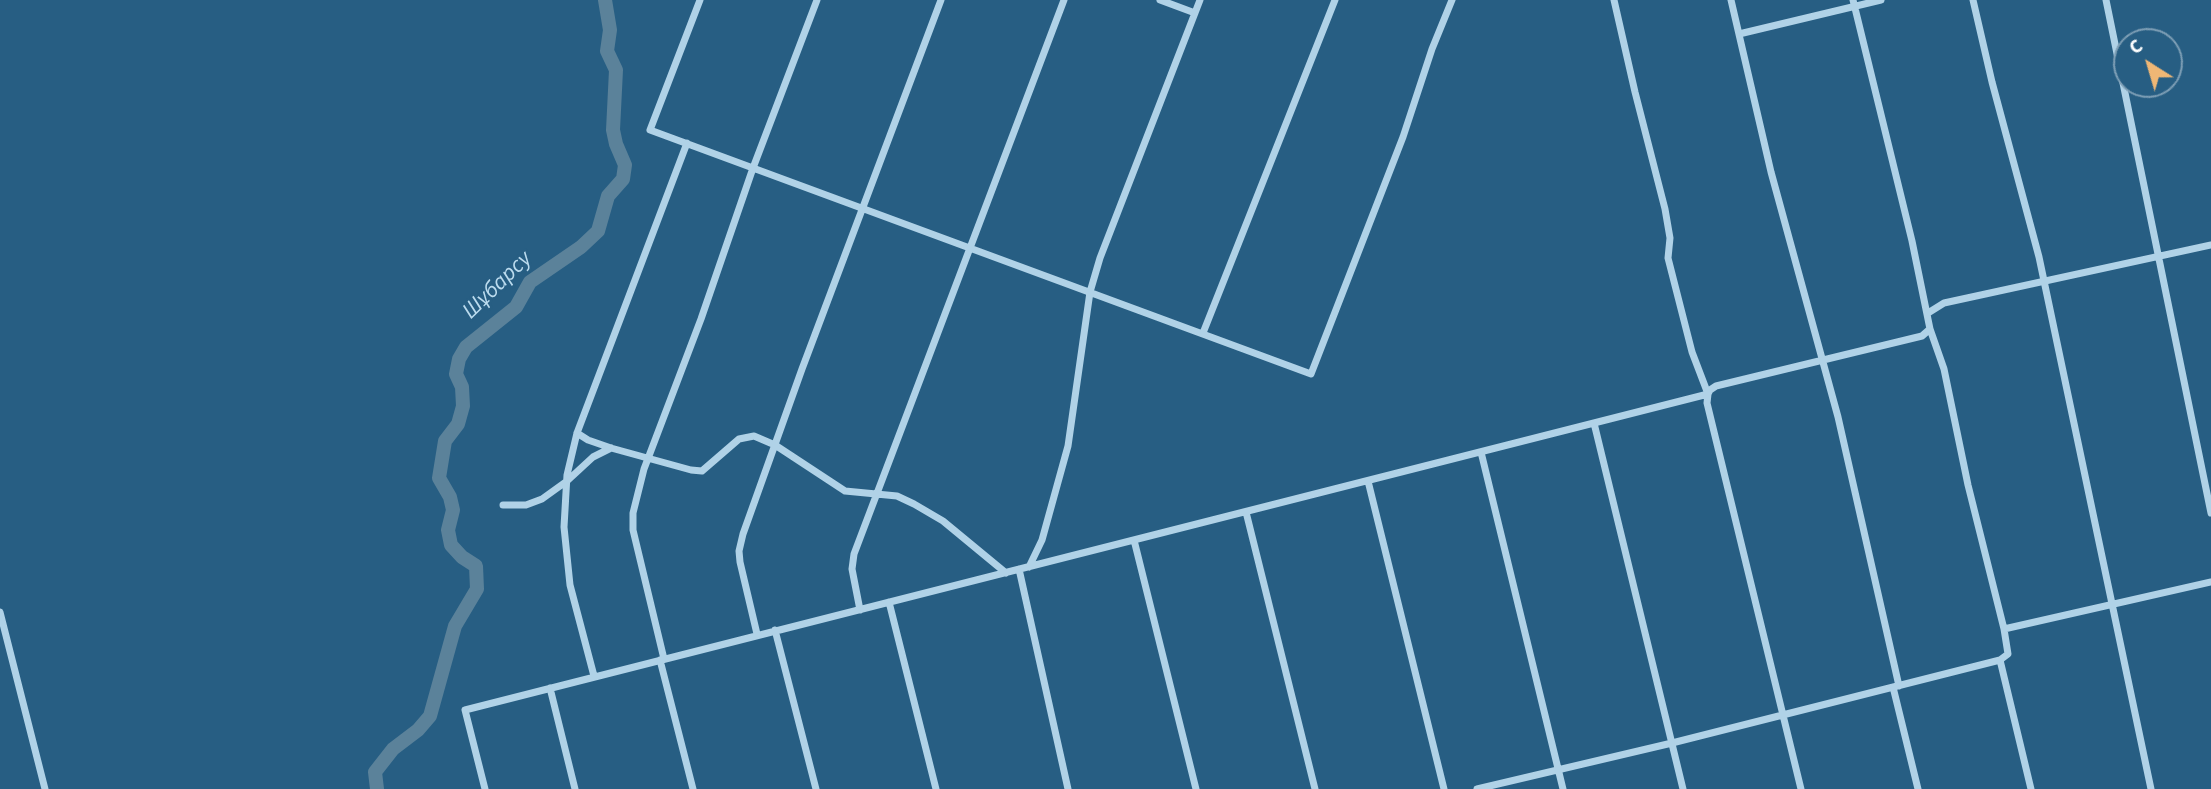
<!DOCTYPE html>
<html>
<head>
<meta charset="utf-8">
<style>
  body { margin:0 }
  #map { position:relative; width:2211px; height:789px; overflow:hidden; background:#275e83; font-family:"Source Sans 3",sans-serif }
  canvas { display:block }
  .north { position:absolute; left:2113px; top:28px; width:70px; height:70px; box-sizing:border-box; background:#275e83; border:2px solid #7d9eb5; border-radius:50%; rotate:323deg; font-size:19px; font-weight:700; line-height:28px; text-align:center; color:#fff }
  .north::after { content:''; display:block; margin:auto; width:24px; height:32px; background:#efb775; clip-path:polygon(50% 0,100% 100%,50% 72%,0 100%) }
</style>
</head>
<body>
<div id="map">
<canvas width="2211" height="789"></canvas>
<div class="north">С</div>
</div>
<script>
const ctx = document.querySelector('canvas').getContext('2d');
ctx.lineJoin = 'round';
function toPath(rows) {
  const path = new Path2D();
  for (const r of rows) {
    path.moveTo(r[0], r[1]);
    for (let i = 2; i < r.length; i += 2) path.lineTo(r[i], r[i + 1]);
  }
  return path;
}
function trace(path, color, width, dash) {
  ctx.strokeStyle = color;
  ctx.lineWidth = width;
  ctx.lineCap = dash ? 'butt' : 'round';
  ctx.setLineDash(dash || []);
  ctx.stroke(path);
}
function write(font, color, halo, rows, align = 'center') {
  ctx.font = font + ' "Source Sans 3",sans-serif';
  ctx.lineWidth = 5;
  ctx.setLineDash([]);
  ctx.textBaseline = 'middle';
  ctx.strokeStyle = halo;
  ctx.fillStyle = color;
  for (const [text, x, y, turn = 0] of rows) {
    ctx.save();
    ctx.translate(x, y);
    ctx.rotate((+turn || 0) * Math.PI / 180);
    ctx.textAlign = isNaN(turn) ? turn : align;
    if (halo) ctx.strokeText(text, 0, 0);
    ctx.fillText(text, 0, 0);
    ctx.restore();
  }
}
const river = toPath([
  [377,789,375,772,393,749,418,730,430,716,455,626,477,589,476,566,462,557,451,545,448,530,453,510,450,497,439,478,445,441,458,424,463,406,462,387,456,374,459,359,466,347,516,307,530,282,581,247,598,231,608,196,623,179,625,165,616,144,613,130,616,70,607,51,610,30,605,0]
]);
const street = toPath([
  [700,0,650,130,1311,374,1403,137,1432,49,1452,0],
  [1160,0,1195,13],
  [1614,0,1635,92,1665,209,1670,238,1668,258,1692,352,1708,394,1707,403,1801,789],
  [1731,0,1771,172,1838,417,1899,686],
  [1973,0,1992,82,2039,257,2151,789],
  [2106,0,2211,513],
  [1739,34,1881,0],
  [1928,313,1944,303,2211,245],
  [1203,333,1335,0],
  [1594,423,1683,789],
  [577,433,588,440,611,448,691,470,702,471,739,439,754,436,775,445,845,491,897,496,914,504,943,521,1006,573],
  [1481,452,1563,789],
  [1368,481,1444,789],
  [503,505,526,505,542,499,567,481,593,457,611,448],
  [1246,512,1315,789],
  [1134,540,1196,789],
  [1029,567,1042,540,1068,446,1090,292,1100,258,1200,0],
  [1019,569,1068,789],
  [889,602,936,789],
  [860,610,852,569,854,554,1064,0],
  [0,612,45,789],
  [2004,629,2211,582],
  [775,630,816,789],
  [757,634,740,562,739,551,743,534,802,369,941,0],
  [664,659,633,530,633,513,644,469,701,319,753,168,817,0],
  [660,660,693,789],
  [2000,660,2031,789],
  [594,676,570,585,564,527,567,475,577,433,687,143],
  [1893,687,1918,789],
  [550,688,575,789],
  [485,789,465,710,1708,394,1710,390,1716,386,1922,336,1930,329],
  [1477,789,1672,743,2000,660,2008,654,2004,629,1968,485,1944,369,1930,329,1912,241,1853,0]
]);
const waterNames = [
  ["Шұбарсу",498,286,-44]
];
trace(river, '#5b829a', 14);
trace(street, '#b0d2e7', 7);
write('italic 23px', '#bbdbee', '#275e83', waterNames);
</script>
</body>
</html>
